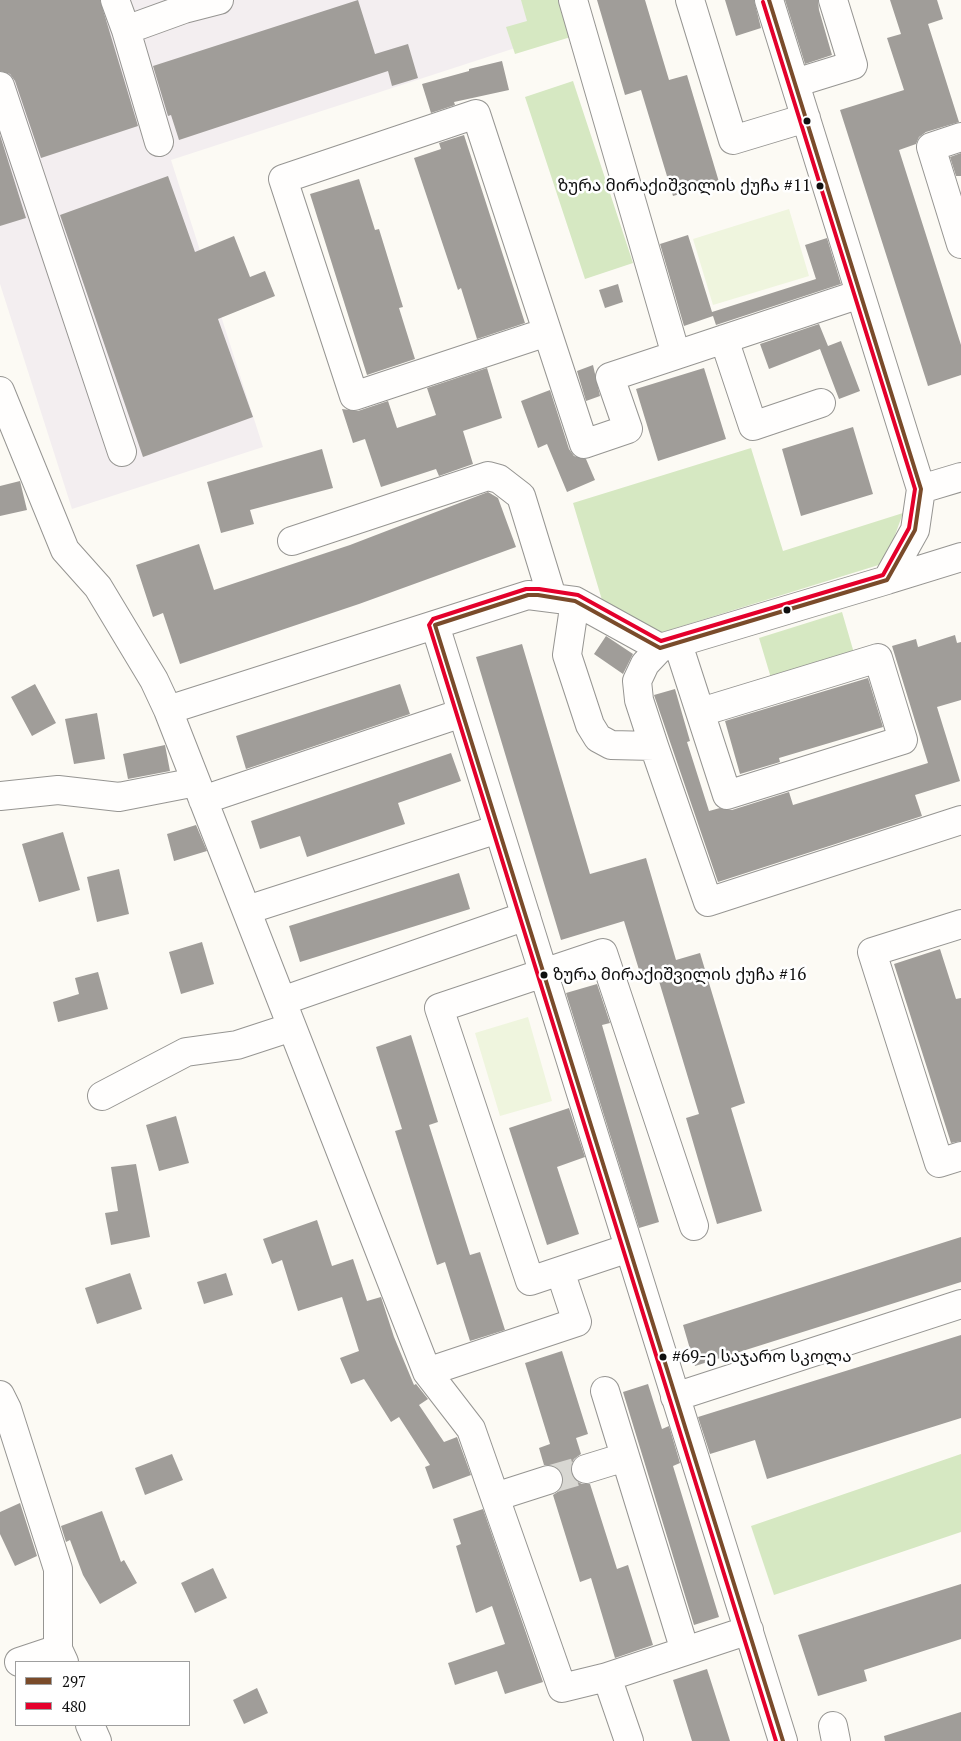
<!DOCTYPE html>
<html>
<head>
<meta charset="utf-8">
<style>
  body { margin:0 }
  #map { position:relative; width:961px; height:1741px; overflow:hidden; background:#fcfaf4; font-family:"PT Serif",serif }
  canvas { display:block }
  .legend { position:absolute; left:15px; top:1661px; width:175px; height:65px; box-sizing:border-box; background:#fff; border:1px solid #9f9f9f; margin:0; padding:6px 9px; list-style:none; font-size:15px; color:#0f0f0f }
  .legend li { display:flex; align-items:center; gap:10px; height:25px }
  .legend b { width:25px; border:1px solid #9f9f9f }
</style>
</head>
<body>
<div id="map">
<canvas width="961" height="1741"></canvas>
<ul class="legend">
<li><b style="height:6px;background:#7a4b2a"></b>297</li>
<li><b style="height:6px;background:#e4002b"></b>480</li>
</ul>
</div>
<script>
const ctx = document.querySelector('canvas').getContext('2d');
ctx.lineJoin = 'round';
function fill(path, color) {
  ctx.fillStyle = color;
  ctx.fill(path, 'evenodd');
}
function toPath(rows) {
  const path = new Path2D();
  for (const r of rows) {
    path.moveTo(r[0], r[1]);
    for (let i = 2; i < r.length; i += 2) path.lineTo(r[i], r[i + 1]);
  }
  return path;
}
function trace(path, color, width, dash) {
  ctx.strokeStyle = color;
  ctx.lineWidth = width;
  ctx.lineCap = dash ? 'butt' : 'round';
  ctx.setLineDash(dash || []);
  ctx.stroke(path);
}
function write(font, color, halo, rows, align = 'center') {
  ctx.font = font + ' "PT Serif","Noto Sans Georgian",serif';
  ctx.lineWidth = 5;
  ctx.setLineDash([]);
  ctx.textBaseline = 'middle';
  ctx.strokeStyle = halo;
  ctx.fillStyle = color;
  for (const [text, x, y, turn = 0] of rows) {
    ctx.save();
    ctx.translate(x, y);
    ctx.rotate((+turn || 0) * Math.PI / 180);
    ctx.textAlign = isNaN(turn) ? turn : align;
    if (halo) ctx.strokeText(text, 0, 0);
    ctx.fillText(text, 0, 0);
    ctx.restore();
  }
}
const industrial = toPath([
  [0,0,538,0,549,37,171,160,263,447,72,509,0,284]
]);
const forest = toPath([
  [521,0,563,0,574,36,515,54,506,27,527,21],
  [573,81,633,263,585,279,525,97],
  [751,448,783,551,903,513,885,563,650,636,602,600,573,503],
  [842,612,854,653,771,678,759,638],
  [961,1454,961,1532,774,1595,751,1526]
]);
const pitch = toPath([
  [789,209,809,276,713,305,693,239],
  [528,1017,552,1101,500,1116,475,1033]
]);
const building = toPath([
  [0,0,100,0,138,126,41,158,15,81,10,74,0,71],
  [358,0,375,54,408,44,418,78,392,86,388,71,179,140,171,115,168,116,153,66],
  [597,0,645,0,669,80,687,75,719,182,673,196,641,90,625,95],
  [725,0,754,0,761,28,736,36],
  [785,0,818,0,819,10,832,55,805,64],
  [890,0,937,0,943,19,928,24,959,122,926,132,919,137,916,144,899,150,961,345,961,375,928,386,840,110,904,90,887,38,901,34],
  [502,61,509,90,454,102,455,105,431,113,422,84,469,71,469,69],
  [0,135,26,218,0,226],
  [464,135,525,323,477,339,461,288,458,290,414,158,441,149,439,143],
  [961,153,961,176,956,176,950,157],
  [168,176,195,252,234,236,250,277,265,271,275,296,218,319,253,417,143,457,60,215],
  [359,179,375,230,379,229,403,307,399,308,415,359,367,375,310,194],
  [688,235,712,312,816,279,805,245,827,238,841,284,716,325,713,316,684,326,660,244],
  [618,284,623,302,605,308,599,290],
  [819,324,828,346,841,341,860,391,839,399,820,349,769,369,760,344],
  [593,365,600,396,586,401,577,371],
  [487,368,502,418,463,431,473,464,439,476,436,469,381,487,365,439,353,443,342,409,358,411,388,401,397,428,436,415,427,388],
  [704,368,726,439,658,461,636,389],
  [550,390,569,449,574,456,586,459,595,480,567,492,547,444,538,448,521,401],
  [853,427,873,494,801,516,782,449],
  [322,449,333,488,250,510,254,524,221,533,207,482],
  [20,481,27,510,0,516,0,486],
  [488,492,498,498,516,547,359,604,180,664,163,613,153,617,136,565,199,544,214,590,350,545],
  [955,635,957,643,961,642,961,700,937,707,960,781,915,795,922,816,718,882,654,695,675,689,690,741,687,742,709,811,720,808,732,810,789,792,793,805,928,763,892,646,916,639,918,647],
  [606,636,633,654,623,674,594,654],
  [522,644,590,874,646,858,676,960,700,953,745,1103,731,1108,762,1211,717,1224,686,1118,699,1114,655,968,640,973,624,921,561,940,476,657],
  [868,678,883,727,779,758,780,762,740,774,725,721],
  [35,684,56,723,32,736,11,697],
  [400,684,410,714,246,769,236,736],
  [97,713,105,759,74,764,65,719],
  [165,745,170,771,128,779,123,754],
  [451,753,461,781,398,803,405,824,307,857,300,836,260,849,251,821],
  [196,825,207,851,174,861,167,834],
  [63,832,80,890,39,902,22,844],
  [119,869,129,914,97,922,87,877],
  [459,873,470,909,300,962,289,926],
  [202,942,214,984,181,994,169,952],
  [940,949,956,999,961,998,961,1141,951,1143,894,964],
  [98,972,108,1009,58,1022,53,1002,79,994,75,978],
  [597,984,610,1023,602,1025,659,1222,639,1228,566,993],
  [411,1035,438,1122,429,1125,470,1255,480,1252,505,1330,470,1341,445,1262,437,1265,395,1131,402,1129,376,1047],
  [569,1108,585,1157,557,1167,579,1234,547,1245,509,1128],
  [176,1116,189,1163,159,1171,146,1125],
  [136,1164,150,1237,111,1245,105,1213,118,1211,111,1167],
  [317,1220,332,1266,353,1259,367,1301,381,1297,394,1337,414,1385,416,1384,428,1399,419,1405,444,1442,457,1437,471,1475,433,1489,425,1467,430,1465,399,1417,391,1422,364,1379,351,1384,340,1358,359,1351,342,1297,298,1311,282,1260,272,1264,263,1239],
  [961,1237,961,1282,695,1366,683,1325],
  [130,1273,142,1309,97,1324,85,1288],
  [226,1273,233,1295,204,1304,197,1282],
  [961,1335,961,1418,767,1479,755,1440,710,1454,698,1417],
  [562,1351,588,1434,576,1438,581,1454,574,1459,571,1465,571,1473,576,1481,582,1484,590,1484,617,1569,628,1565,653,1645,615,1658,591,1578,580,1582,553,1495,559,1491,563,1484,563,1475,558,1468,551,1465,544,1465,539,1448,550,1444,525,1363],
  [648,1384,662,1429,669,1426,680,1463,673,1466,719,1617,694,1625,623,1392],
  [172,1454,183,1480,145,1495,135,1468],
  [20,1503,37,1556,15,1566,0,1534,0,1512],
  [483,1509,543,1682,505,1694,497,1671,455,1685,448,1663,505,1644,492,1606,476,1613,456,1546,461,1544,453,1519],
  [102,1511,121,1562,124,1560,137,1583,100,1604,83,1575,70,1540,66,1542,61,1526],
  [213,1568,227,1598,195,1613,181,1583],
  [961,1584,961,1639,864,1670,867,1681,818,1696,798,1635],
  [707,1669,730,1741,692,1741,673,1680],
  [257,1688,268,1713,244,1724,233,1700],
  [961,1712,961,1741,885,1741,884,1736]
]);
const minorTunnel = toPath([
  [548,1480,586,1469]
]);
const minor = toPath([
  [115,0,126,30,184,9,219,0],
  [573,0,676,355],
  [690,0,733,140,806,118],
  [126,30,159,142],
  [795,83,853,65,833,0],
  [0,86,122,452],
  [961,137,931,147,961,244],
  [547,332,354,396,283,179,476,114,584,444,628,429,610,377,860,294],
  [724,339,753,426,821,403],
  [0,391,65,550,98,587,154,680,168,710,427,1372,471,1429,562,1688,607,1677,749,1630],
  [921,489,961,477],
  [292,541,488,476,499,479,521,496,552,597],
  [887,580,961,557],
  [575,601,567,655,590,725,598,738,611,745,654,746,708,902,961,820],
  [435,625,783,1741],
  [678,644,727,795,903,740,878,658,701,712],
  [168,710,528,595,575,601,660,648,887,580,915,530,921,489,769,0],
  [654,746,639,700,637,681,645,664,660,648],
  [0,796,58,790,119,797,196,782],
  [203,800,462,713],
  [247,910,498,829],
  [961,924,872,952,939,1163,961,1156],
  [282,1001,526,916],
  [102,1096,186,1052,237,1045,292,1027],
  [629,1248,530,1281,439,1008,603,953,694,1226],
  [427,1372,577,1322,560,1271],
  [605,1391,685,1651],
  [0,1395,7,1409,58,1569,58,1649,64,1662],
  [675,1397,961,1304],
  [586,1469,625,1457],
  [495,1497,548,1480],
  [19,1662,58,1649],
  [607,1677,629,1741],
  [90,1725,97,1741],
  [833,1726,836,1741]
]);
const bus1 = toPath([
  [769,0,921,489,915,530,887,580,660,648,575,601,538,595,528,595,435,625,783,1741]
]);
const bus2 = toPath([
  [763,2,915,489,909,528,883,575,661,641,578,595,539,589,526,589,433,619,429,625,776,1741]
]);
const markers = [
  [807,121,4.5,"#0f0f0f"],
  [820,186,4.5,"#0f0f0f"],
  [787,610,4.5,"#0f0f0f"],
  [544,975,4.5,"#0f0f0f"],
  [663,1357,4.5,"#0f0f0f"]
];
const busNames = [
  ["ზურა მირაქიშვილის ქუჩა #11",811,186,"right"],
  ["ზურა მირაქიშვილის ქუჩა #16",553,975],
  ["#69-ე საჯარო სკოლა",672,1357]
];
fill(industrial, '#f3eef0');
fill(forest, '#d6e8c2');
fill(pitch, '#eff5de');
fill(building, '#a09d99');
trace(minorTunnel, '#d8d7d2', 28, [28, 14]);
trace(minor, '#969592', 30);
trace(minor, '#fffefd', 28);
trace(bus1, '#7a4b2a', 4);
trace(bus2, '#e4002b', 4);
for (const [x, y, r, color] of markers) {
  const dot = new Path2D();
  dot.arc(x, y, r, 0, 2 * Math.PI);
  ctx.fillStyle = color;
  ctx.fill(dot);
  trace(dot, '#fff', 2);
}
write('17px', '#0f0f0f', '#fff', busNames, 'left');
</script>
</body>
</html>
